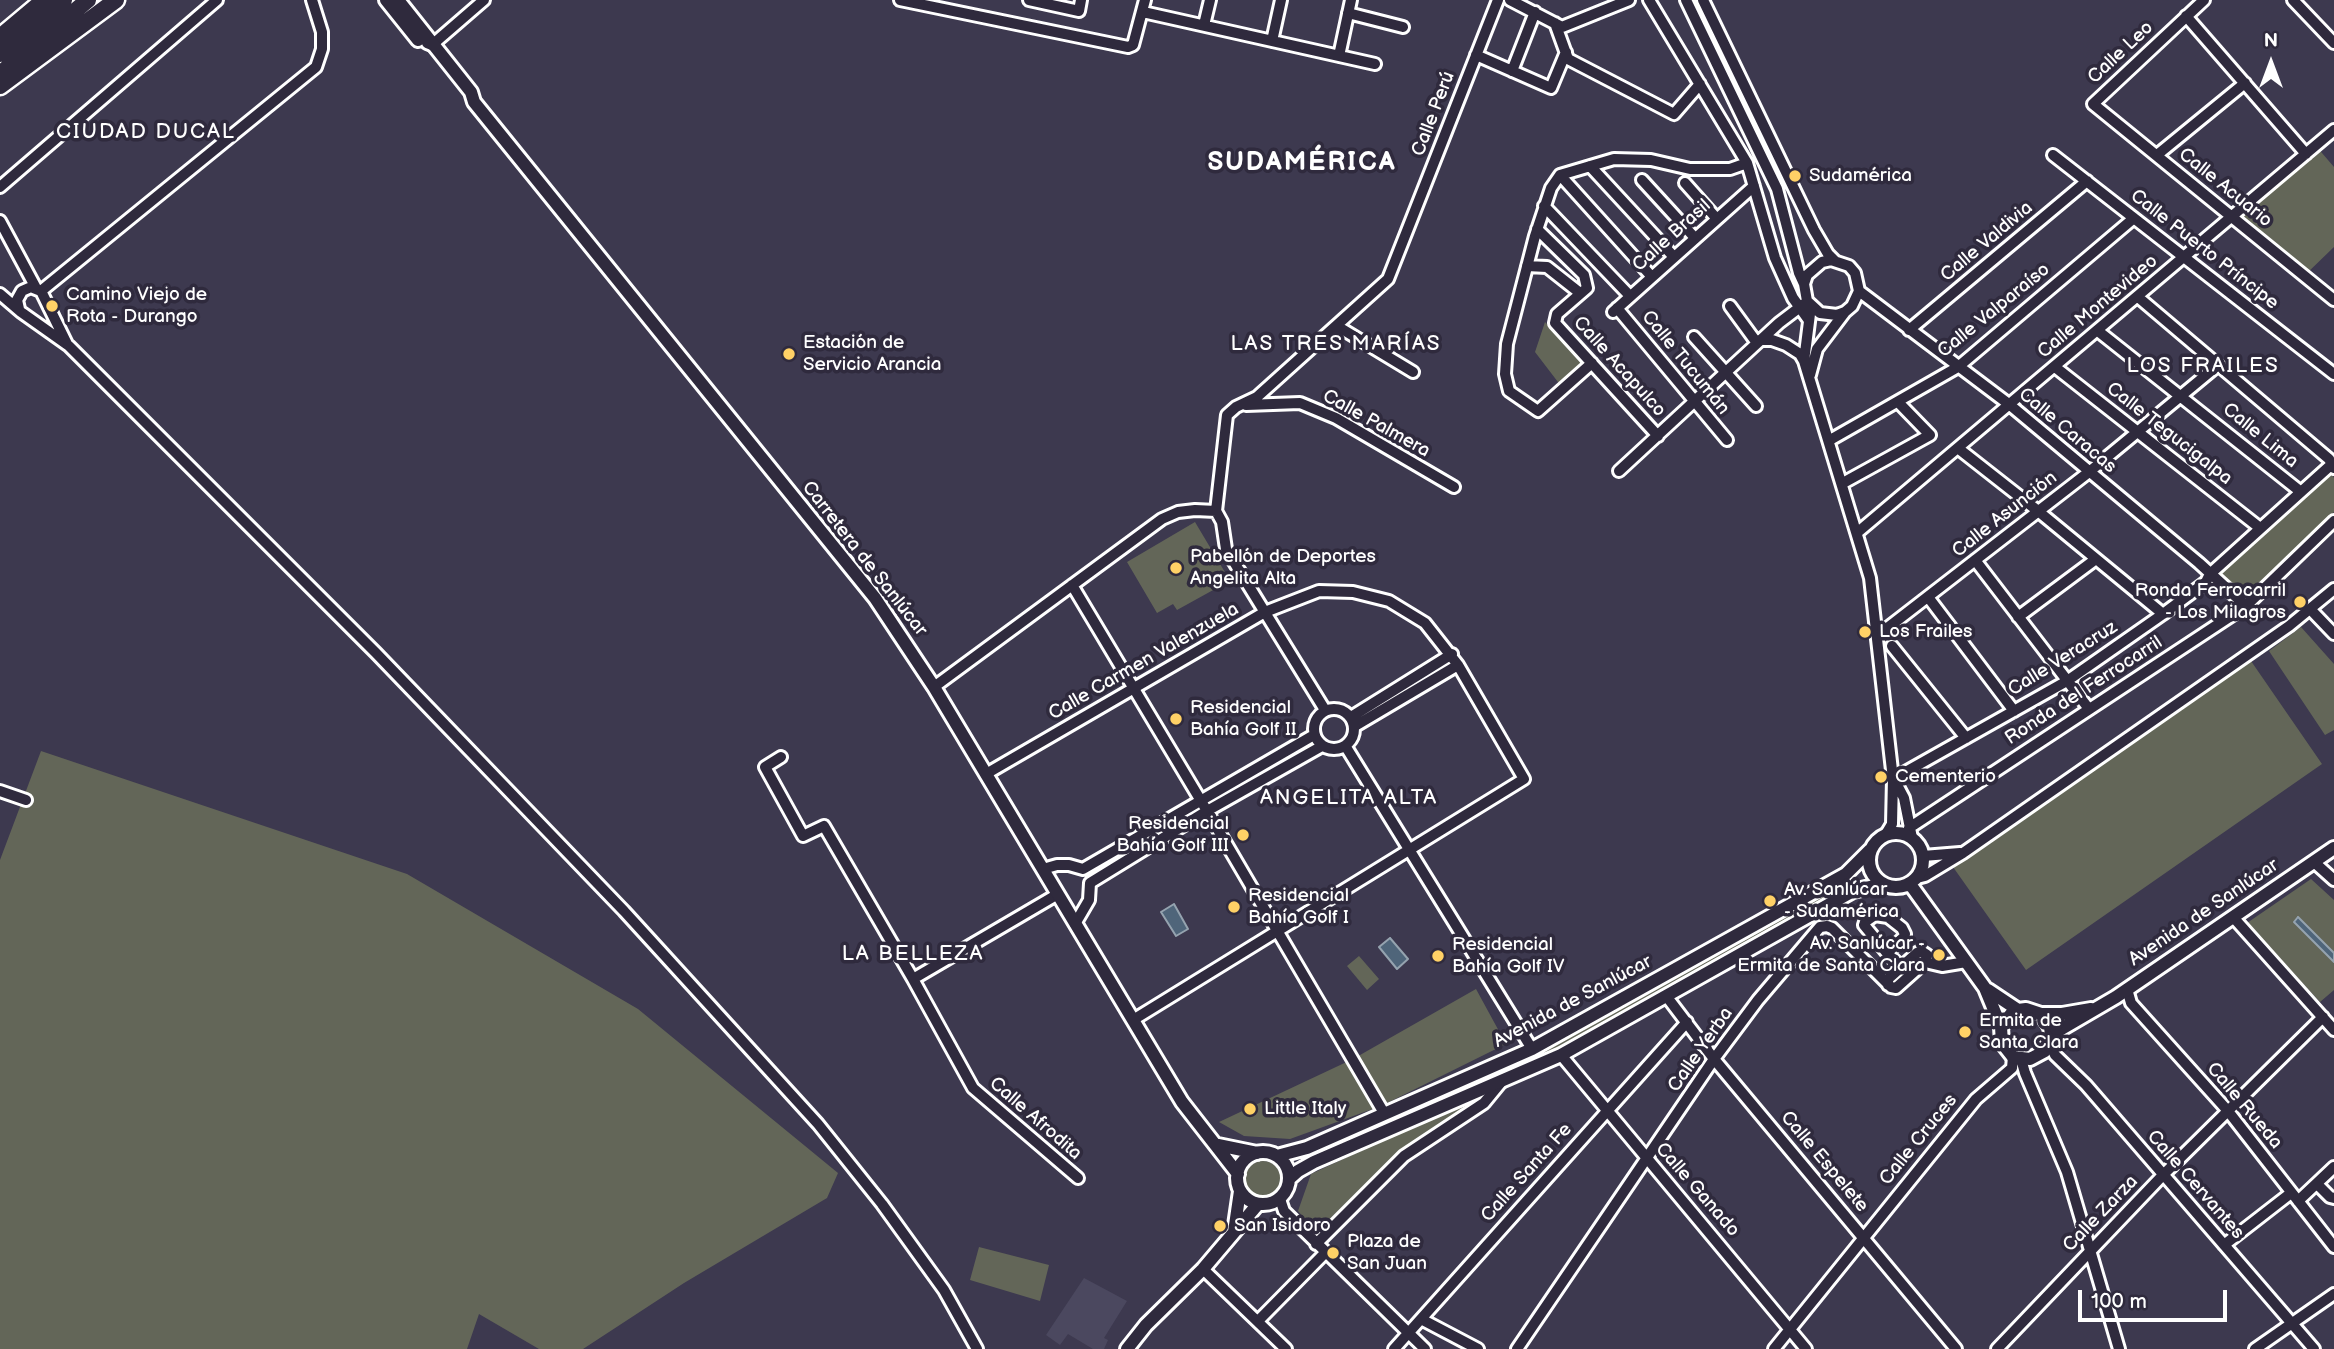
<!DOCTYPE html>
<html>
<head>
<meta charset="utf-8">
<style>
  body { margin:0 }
  #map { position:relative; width:2334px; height:1349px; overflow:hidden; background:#3d394f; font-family:"Balsamiq Sans",sans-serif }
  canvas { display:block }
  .north { position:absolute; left:2236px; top:28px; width:70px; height:70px; -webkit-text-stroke:5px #2f2a3d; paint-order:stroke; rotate:0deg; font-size:19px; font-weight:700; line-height:28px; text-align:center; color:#fff }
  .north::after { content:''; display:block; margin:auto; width:24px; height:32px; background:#fff; clip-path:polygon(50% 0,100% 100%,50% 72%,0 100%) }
  .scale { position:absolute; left:2078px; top:1290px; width:149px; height:32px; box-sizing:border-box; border:4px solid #fff; border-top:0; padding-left:9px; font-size:21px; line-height:24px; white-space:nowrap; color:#fff; -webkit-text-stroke:5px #2f2a3d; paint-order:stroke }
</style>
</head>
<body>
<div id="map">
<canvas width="2334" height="1349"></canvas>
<div class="north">N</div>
<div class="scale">100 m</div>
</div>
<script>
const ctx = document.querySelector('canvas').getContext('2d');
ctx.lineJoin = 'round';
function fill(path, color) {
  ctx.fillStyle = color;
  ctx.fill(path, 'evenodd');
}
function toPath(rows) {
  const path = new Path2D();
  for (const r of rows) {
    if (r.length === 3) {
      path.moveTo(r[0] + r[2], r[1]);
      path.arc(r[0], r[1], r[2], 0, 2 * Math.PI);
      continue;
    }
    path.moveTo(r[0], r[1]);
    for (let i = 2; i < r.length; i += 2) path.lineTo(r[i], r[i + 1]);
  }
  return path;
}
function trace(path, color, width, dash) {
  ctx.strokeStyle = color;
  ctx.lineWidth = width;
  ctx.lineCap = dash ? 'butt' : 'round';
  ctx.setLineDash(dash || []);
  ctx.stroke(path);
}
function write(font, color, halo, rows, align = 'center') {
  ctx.font = font + ' "Balsamiq Sans",sans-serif';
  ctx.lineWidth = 7;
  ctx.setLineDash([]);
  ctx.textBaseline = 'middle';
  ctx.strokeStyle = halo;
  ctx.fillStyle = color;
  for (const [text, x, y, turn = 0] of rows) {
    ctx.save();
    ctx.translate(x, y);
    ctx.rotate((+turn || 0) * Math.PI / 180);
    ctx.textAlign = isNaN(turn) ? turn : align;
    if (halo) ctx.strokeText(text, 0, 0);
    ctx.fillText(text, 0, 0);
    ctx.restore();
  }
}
const built = toPath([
  [1084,1278,1127,1301,1104,1338,1108,1340,1104,1349,1093,1349,1068,1334,1060,1345,1046,1335]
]);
const green = toPath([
  [2316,146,2334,167,2334,247,2304,276,2233,216],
  [1545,322,1584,362,1561,386,1535,352],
  [2331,472,2334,478,2334,512,2245,597,2220,574],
  [1195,522,1226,574,1211,583,1215,589,1177,610,1173,604,1157,613,1127,562],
  [2301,627,2334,664,2334,730,2325,735,2269,651],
  [2251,661,2322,764,2026,970,1953,867],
  [41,751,407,874,638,1009,838,1173,827,1198,684,1283,583,1349,539,1349,479,1314,467,1349,0,1349,0,860],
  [2311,879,2334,900,2334,990,2320,1002,2247,923],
  [1828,889,1833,897,1556,1049,1318,1155,1315,1148,1521,1058],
  [1359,956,1379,979,1367,990,1347,966],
  [1476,989,1506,1044,1381,1106,1290,1139,1244,1136,1219,1122,1353,1059],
  [1483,1094,1479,1099,1400,1151,1316,1232,1298,1211,1311,1174],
  [1263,1179,18],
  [979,1247,1049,1265,1040,1301,970,1280]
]);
const water = toPath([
  [1174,904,1188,929,1176,936,1161,912,1174,904],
  [2298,917,2334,953,2334,962,2294,922,2298,917],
  [1390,938,1408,959,1397,969,1379,947,1390,938]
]);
const minor = toPath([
  [900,0,1128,47,1133,45,1145,0],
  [1029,0,1079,11,1081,0],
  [1510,0,1562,27,1629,0],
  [1649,0,1747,163,1775,258,1793,298,1808,319],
  [1686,0,1777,189,1799,273,1804,284],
  [1703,0,1814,230,1828,254,1835,261],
  [2204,0,2093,104,2334,300],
  [2293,0,2334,43],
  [1143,12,1375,64],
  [1348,13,1403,27],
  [2186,16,2306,154],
  [1555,23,1568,59,1674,114,1700,84],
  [1204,25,1210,0],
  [1272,41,1281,0],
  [427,43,432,45,484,0],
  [1476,55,1551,88,1566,52],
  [1339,56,1351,0],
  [1512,71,1535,12],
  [2053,155,2334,374],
  [2157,155,2245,83],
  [1590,166,1674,257],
  [1560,175,1652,277],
  [1642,180,1695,238],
  [1685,183,1717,219],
  [0,187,217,0],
  [1544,206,1630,296],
  [0,221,36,288],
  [1537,229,1584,275,1587,288,1557,314,1555,323,1658,436],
  [1527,266,1547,267,1580,293],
  [41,291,316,67,322,49,322,32,312,0],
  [1859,291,2010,405,2199,563,2246,606],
  [0,294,21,312,69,346,376,653,624,911,818,1124,882,1204,944,1290,977,1349],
  [2138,297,2329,459,2334,468],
  [1730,306,1757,343],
  [1811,306,1804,361,1870,578,1893,779,1892,824,1886,834],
  [1617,308,1727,440],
  [19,309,17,300,22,291,31,287,41,291,67,344],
  [1613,312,1754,186],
  [1337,326,1413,372],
  [1909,330,2087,181],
  [2098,331,2301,492],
  [1694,337,1756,406],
  [1760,340,1772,340,1786,345,1800,354,1804,361],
  [1592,363,1538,411,1509,391,1505,374,1507,344,1535,236,1551,188,1560,175,1614,159,1651,160,1690,169,1730,169,1747,163],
  [2055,367,2260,528],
  [1810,375,1817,349,1845,312,1852,306,1859,291,1855,273,1849,266,1831,260,1822,262,1807,275,1804,284,1807,301,1820,313,1837,315,1845,312],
  [1246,405,1300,403,1336,418,1454,487],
  [1830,440,1958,367,2134,218],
  [1959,449,2038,511,2163,614],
  [1619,471,1779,323,1804,304],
  [1843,483,1930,435,1898,402],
  [1216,511,1227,415,1236,407,1257,397,1388,279,1498,0],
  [1216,511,1222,522,1226,549,1325,710],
  [1858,532,2334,130],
  [1975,560,2089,709],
  [1072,585,1207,811,1384,1113],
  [1928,597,2014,711],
  [2311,610,2334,634],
  [2018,617,2096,559],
  [1877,636,2089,472,2217,366],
  [1892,646,1966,738],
  [934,687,1162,519,1178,512,1195,510,1216,511],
  [1334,729,20],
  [1351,717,1452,654],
  [1355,726,1458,665],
  [1346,747,1532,1049],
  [781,757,765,767,803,836,824,826,913,979,973,1088,1078,1178],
  [986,774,1265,612,1319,591,1353,592,1389,601,1425,623,1458,665,1524,779,1133,1020],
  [1893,779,2067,681,2163,614,2206,582,2210,574,2332,464],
  [1895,781,1904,798,1912,838],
  [0,791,26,800],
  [1909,828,2246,606,2334,521],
  [1923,856,1960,853],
  [2314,862,2334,880],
  [1043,869,1057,865,1069,865,1083,869,1314,735],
  [1917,878,1925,876,1963,853,2289,626,2334,589],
  [2233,917,2334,1030],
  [1075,924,1089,900,1090,883,1207,811,1322,746],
  [1887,953,1904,937,1905,934,1902,928,1888,917,1875,915,1865,922,1864,925,1887,953,1901,967],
  [913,979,1058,894],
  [1888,985,1888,979,1917,953,1921,951,1927,955,1925,962],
  [2127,989,2131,1003,2228,1111,2334,1247],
  [1667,997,1714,1059,1956,1349],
  [2050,1044,2055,1055,2086,1085,2314,1349],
  [1561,1055,1806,1349],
  [2021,1059,2025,1073,2067,1172,2119,1349],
  [2317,1184,2330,1197,2334,1198],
  [1280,1199,1284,1211,1425,1349],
  [2298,1201,2334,1167],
  [1316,1244,1404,1156,1484,1103,1502,1081],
  [2224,1245,2291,1193],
  [1203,1269,1286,1349],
  [1421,1319,1478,1349],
  [1258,1321,1325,1253],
  [1394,1349,1687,1022],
  [1517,1349,1714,1059,1758,1000,1820,927,1827,926,1832,928,1891,987,1896,988,1925,962,1942,966,1966,962],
  [1774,1349,1976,1099,2012,1068,2013,1057],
  [1997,1349,2163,1175,2323,1017],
  [2255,1349,2334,1294]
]);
const major = toPath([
  [386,0,418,40],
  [398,0,471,92,474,102,875,598,934,687,1182,1102,1238,1174],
  [1896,860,27],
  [1910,884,1985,988,2001,1027,2002,1043,2013,1057,2030,1059,2045,1051,2051,1035,2050,1027,2041,1014],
  [1988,990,2018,1010],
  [2001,1027,2011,1014,2018,1010,2026,1009,2041,1014,2062,1014,2091,1009],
  [2051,1035,2116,997,2334,848],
  [1218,1145,1257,1153],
  [1263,1178,26],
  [1277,1156,1307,1148,1532,1049,1846,874,1870,850],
  [1289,1179,1298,1171,1314,1162,1561,1055,1853,891,1882,884],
  [1234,1232,1240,1191],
  [1127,1349,1146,1325,1203,1269,1258,1204]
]);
const highway = toPath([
  [0,37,44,0],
  [0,54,64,0],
  [0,74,88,0],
  [0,86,116,0]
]);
const markers = [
  [1795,176,7,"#ffd166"],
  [52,306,7,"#ffd166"],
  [789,354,7,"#ffd166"],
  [1176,568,7,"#ffd166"],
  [2300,602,7,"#ffd166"],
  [1865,632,7,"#ffd166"],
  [1176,719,7,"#ffd166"],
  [1881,777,7,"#ffd166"],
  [1243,835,7,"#ffd166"],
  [1770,901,7,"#ffd166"],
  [1234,907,7,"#ffd166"],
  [1939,955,7,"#ffd166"],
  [1438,956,7,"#ffd166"],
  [1965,1032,7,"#ffd166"],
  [1250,1109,7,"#ffd166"],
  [1220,1226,7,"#ffd166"],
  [1333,1253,7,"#ffd166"]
];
const streetNames = [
  ["Calle Leo",2121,53,-43],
  ["Calle Perú",1434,114,-69],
  ["Calle Acuario",2225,188,39],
  ["Calle Brasil",1672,236,-42],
  ["Calle Valdivia",1987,242,-40],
  ["Calle Puerto Príncipe",2204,250,38],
  ["Calle Montevideo",2098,307,-40],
  ["Calle Valparaíso",1994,311,-39],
  ["Calle Tucumán",1685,363,51],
  ["Calle Acapulco",1619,367,48],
  ["Calle Palmera",1376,424,29],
  ["Calle Caracas",2067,431,40],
  ["Calle Tegucigalpa",2169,434,38],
  ["Calle Lima",2260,436,39],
  ["Calle Asunción",2005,515,-38],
  ["Carretera de Sanlúcar",864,559,52],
  ["Calle Veracruz",2063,659,-32],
  ["Calle Carmen Valenzuela",1144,662,-30],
  ["Ronda del Ferrocarril",2084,691,-33],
  ["Avenida de Sanlúcar",2204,913,-34],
  ["Avenida de Sanlúcar",1573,1002,-28],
  ["Calle Yerba",1701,1050,-55],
  ["Calle Rueda",2244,1106,50],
  ["Calle Afrodita",1035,1119,41],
  ["Calle Cruces",1919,1140,-51],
  ["Calle Espelete",1824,1162,50],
  ["Calle Santa Fe",1527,1173,-48],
  ["Calle Cervantes",2195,1185,49],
  ["Calle Ganado",1697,1190,49],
  ["Calle Zarza",2101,1214,-46]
];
const poiNames = [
  ["Sudamérica",1809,176],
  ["Camino Viejo de",66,295],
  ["Rota - Durango",66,317],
  ["Estación de",803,343],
  ["Servicio Arancia",803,365],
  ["Pabellón de Deportes",1190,557],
  ["Angelita Alta",1190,579],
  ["Ronda Ferrocarril",2286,591,"right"],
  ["- Los Milagros",2286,613,"right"],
  ["Los Frailes",1879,632],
  ["Residencial",1190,708],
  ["Bahía Golf II",1190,730],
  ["Cementerio",1895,777],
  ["Residencial",1229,824,"right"],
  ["Bahía Golf III",1229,846,"right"],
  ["Av. Sanlúcar",1784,890],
  ["- Sudamérica",1784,912],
  ["Residencial",1248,896],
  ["Bahía Golf I",1248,918],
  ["Av. Sanlúcar -",1925,944,"right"],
  ["Ermita de Santa Clara",1925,966,"right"],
  ["Residencial",1452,945],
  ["Bahía Golf IV",1452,967],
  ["Ermita de",1979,1021],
  ["Santa Clara",1979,1043],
  ["Little Italy",1264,1109],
  ["San Isidoro",1234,1226],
  ["Plaza de",1347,1242],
  ["San Juan",1347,1264]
];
const neighbourhoodNames = [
  ["CIUDAD DUCAL",146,133],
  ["LAS TRES MARÍAS",1336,345],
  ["LOS FRAILES",2203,367],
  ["ANGELITA ALTA",1349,799],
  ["LA BELLEZA",913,955]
];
const districtNames = [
  ["SUDAMÉRICA",1302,163]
];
fill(built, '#4b485f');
fill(green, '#636658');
fill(water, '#4f657a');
trace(water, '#95a3af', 2);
trace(minor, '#fff', 16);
trace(major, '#fff', 18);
trace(highway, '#fff', 21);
trace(minor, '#2f2a3d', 10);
trace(major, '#2f2a3d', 12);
trace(highway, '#2f2a3d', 16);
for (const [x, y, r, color] of markers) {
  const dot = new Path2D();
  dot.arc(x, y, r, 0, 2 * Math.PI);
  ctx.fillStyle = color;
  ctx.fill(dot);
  trace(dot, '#2f2a3d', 2.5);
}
write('19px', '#fff', '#2f2a3d', streetNames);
write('19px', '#fff', '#2f2a3d', poiNames, 'left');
ctx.letterSpacing = '2px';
write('21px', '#fff', '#2f2a3d', neighbourhoodNames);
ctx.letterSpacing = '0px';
ctx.letterSpacing = '2px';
write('bold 26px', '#fff', '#2f2a3d', districtNames);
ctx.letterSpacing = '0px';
</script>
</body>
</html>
